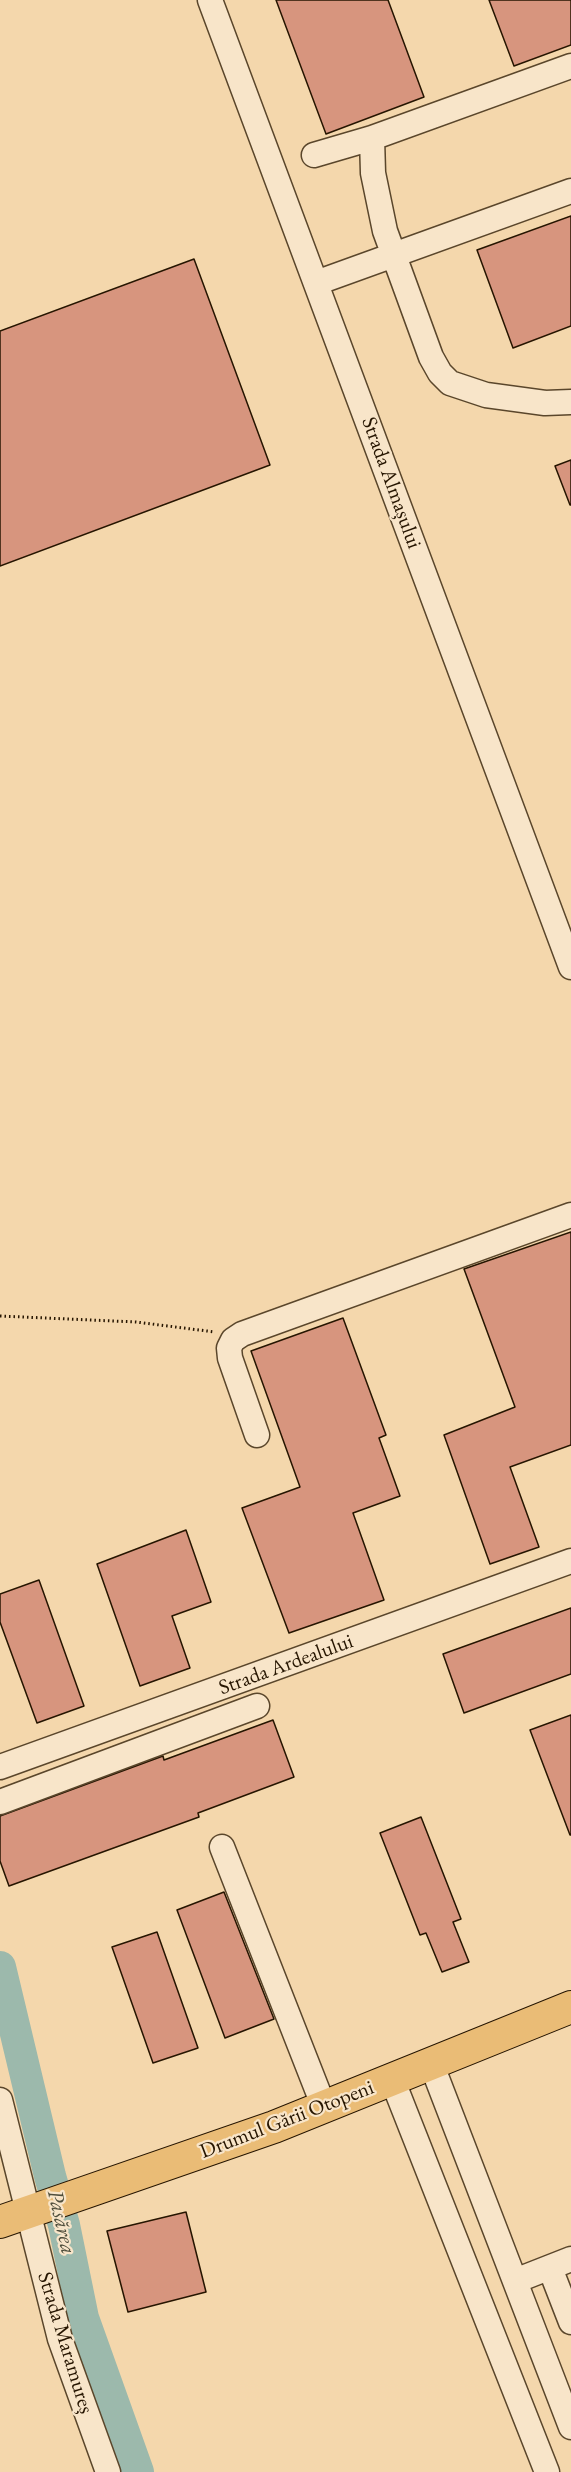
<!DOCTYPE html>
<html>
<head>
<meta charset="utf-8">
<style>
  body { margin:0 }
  canvas { display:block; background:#f4d7ac }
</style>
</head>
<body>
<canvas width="571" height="2472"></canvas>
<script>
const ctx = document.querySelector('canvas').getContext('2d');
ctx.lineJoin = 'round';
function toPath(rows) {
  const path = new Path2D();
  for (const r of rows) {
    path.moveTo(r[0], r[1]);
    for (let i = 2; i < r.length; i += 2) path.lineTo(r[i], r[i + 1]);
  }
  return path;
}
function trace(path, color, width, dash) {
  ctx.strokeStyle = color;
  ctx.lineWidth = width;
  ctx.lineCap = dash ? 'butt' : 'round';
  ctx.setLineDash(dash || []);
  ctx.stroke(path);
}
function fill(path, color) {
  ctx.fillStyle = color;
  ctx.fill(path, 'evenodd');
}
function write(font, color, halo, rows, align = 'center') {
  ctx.font = font + ' "EB Garamond",serif';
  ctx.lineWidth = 4.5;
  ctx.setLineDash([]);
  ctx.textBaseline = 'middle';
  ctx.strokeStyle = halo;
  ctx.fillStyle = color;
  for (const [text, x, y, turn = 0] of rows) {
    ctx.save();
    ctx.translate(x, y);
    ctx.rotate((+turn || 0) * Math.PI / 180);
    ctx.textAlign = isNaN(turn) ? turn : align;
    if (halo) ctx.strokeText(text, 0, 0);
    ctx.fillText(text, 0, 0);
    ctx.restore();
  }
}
const river = toPath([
  [0,1967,50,2176,64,2225,83,2318,138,2472]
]);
const building = toPath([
  [276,0,388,0,424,97,326,134,276,0],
  [489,0,571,0,571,45,514,66,489,0],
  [571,216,571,326,513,348,477,250,571,216],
  [194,259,270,465,0,566,0,331,194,259],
  [571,460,571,505,570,505,555,466,571,460],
  [571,1232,571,1445,510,1467,539,1547,490,1564,444,1435,515,1407,464,1269,571,1232],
  [343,1318,386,1435,379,1438,400,1496,353,1513,384,1600,289,1633,242,1508,300,1487,251,1351,343,1318],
  [186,1530,211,1602,172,1616,190,1668,140,1686,97,1564,186,1530],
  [39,1580,84,1706,37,1723,0,1622,0,1594,39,1580],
  [571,1608,571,1674,464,1713,443,1654,571,1608],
  [571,1715,571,1835,570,1835,530,1730,571,1715],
  [273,1720,294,1777,198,1813,199,1817,9,1886,0,1861,0,1816,163,1756,164,1760,273,1720],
  [421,1817,461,1919,453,1922,469,1962,442,1972,426,1933,420,1935,380,1833,421,1817],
  [224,1892,274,2019,225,2038,177,1910,224,1892],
  [157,1932,198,2048,153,2063,112,1947,157,1932],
  [186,2212,206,2292,128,2312,107,2231,186,2212]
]);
const path = toPath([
  [0,1316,136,1322,215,1332]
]);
const minor = toPath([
  [210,0,571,967],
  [372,138,373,173,385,231,431,357,440,373,450,383,486,395,545,403,571,402],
  [314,155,372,138,571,66],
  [316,283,571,191],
  [257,1435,230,1358,229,1348,233,1340,242,1334,571,1215],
  [0,1767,571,1561],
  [0,1802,257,1706],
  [222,1847,324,2107],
  [431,2063,571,2427],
  [392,2079,547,2472],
  [0,2100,60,2339,108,2472],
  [550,2268,571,2322],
  [515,2281,571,2259]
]);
const major = toPath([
  [0,2222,274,2127,571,2007]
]);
const streetNames = [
  ["Strada Almașului",391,483,70],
  ["Strada Ardealului",286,1665,-20],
  ["Drumul Gării Otopeni",287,2120,-21],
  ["Strada Maramureș",65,2343,73]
];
const waterNames = [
  ["Pasărea",61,2222,77]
];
trace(river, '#9cb9ac', 32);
fill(building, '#d7957e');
trace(building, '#261500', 1.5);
trace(minor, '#5a462b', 27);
trace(major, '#261500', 34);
trace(path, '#261500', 3, [1.5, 3]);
trace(minor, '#f8e5c9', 24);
trace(major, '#eabc76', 32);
write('21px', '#261500', '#f8e5c9', streetNames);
write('italic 22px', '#4f4e3c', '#f8e5c9', waterNames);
</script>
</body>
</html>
